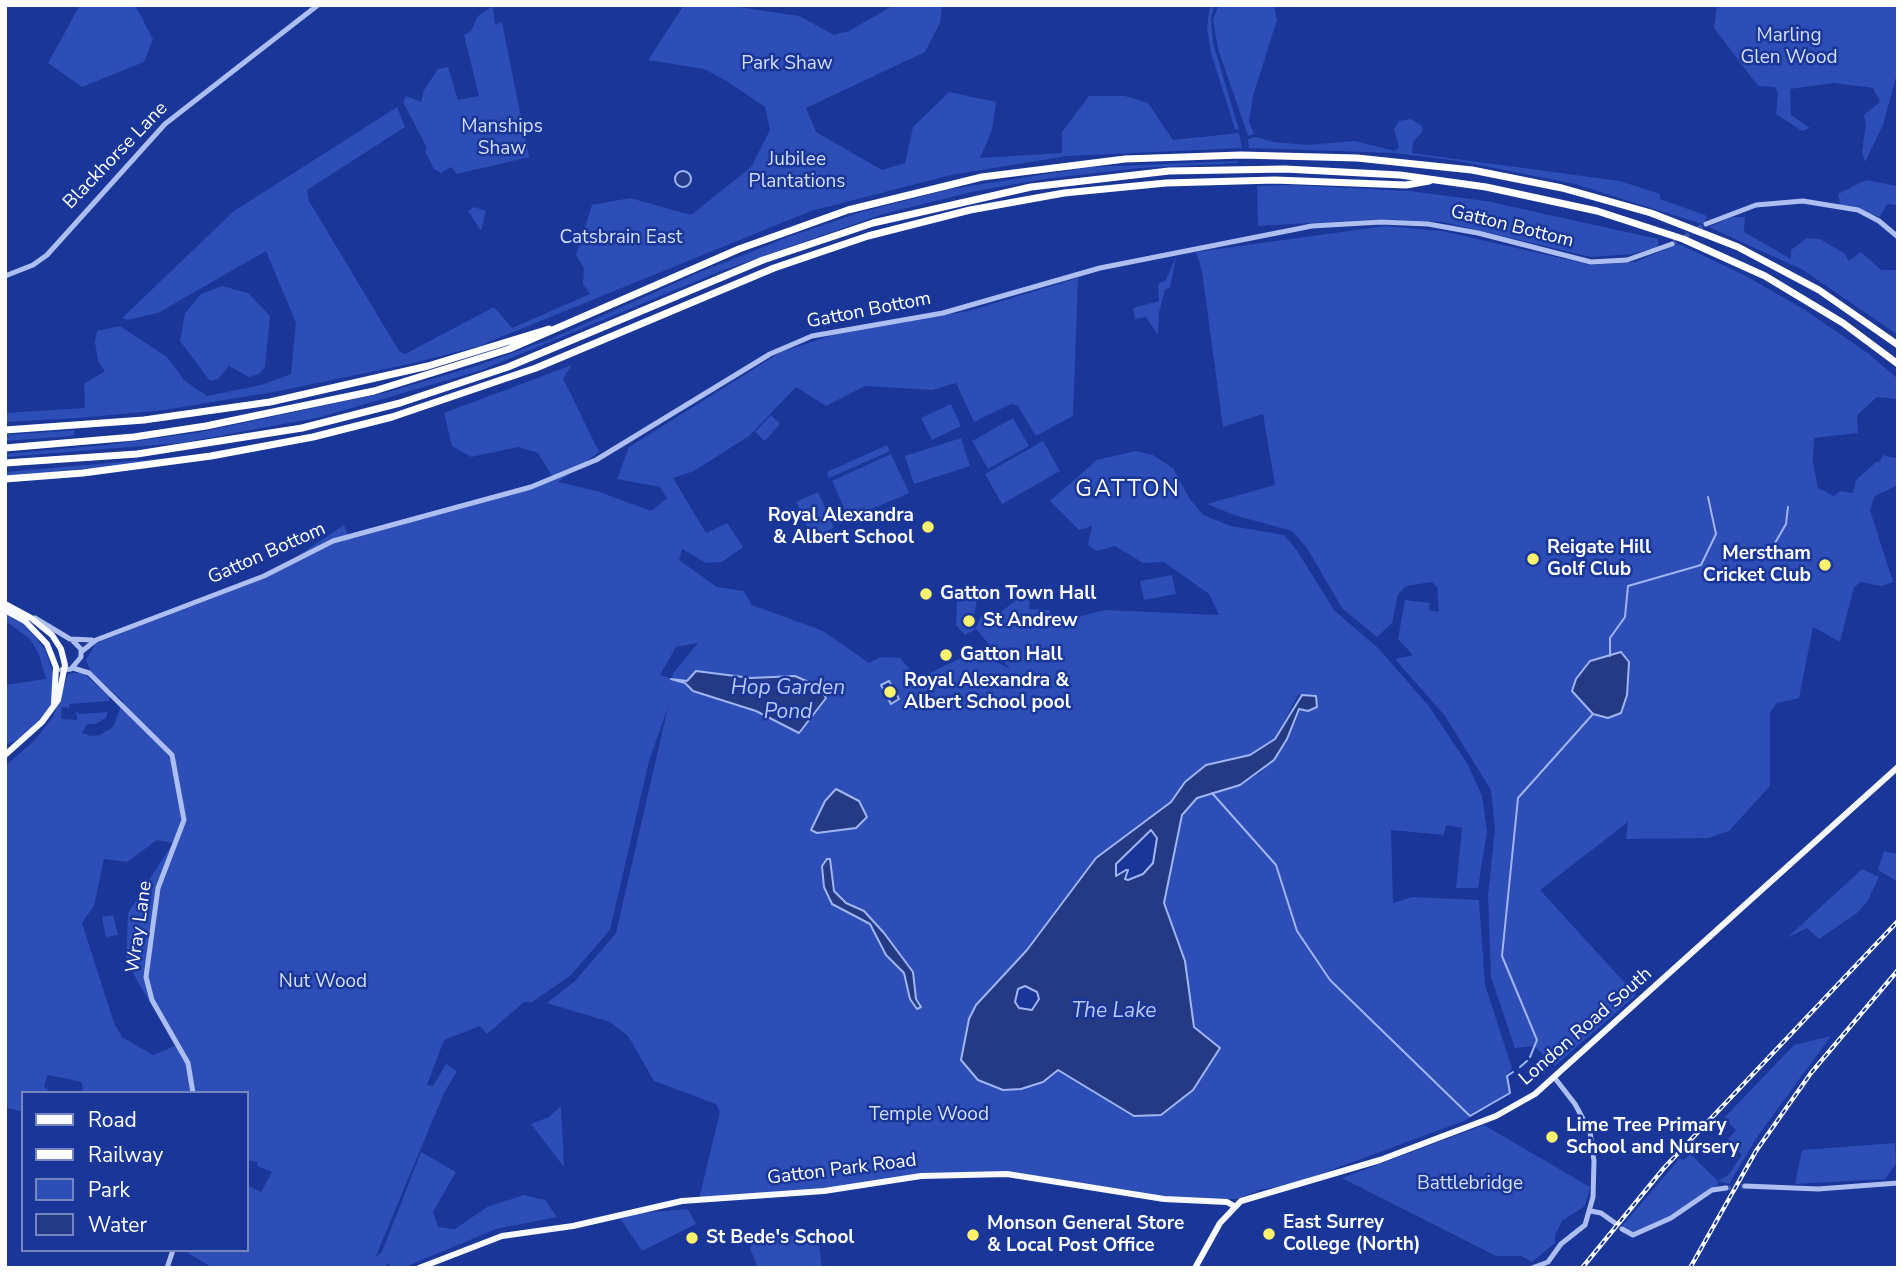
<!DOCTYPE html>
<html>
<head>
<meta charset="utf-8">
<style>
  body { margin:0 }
  #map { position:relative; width:1903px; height:1273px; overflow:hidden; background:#193698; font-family:"Nunito Sans",sans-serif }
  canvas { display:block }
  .frame { position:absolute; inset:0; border:7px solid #fff; pointer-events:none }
  .legend { position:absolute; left:21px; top:1091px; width:228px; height:161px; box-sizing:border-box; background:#193698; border:2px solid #7586c1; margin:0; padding:9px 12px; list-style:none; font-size:21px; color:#fff }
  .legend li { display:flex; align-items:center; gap:14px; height:35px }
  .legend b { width:35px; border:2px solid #7586c1 }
</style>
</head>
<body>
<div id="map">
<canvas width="1903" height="1273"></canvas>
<div class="frame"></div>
<ul class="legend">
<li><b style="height:9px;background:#f7f9ff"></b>Road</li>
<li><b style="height:9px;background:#fff"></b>Railway</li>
<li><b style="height:19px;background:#2d4eb6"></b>Park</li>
<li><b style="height:19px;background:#253a85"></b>Water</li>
</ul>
</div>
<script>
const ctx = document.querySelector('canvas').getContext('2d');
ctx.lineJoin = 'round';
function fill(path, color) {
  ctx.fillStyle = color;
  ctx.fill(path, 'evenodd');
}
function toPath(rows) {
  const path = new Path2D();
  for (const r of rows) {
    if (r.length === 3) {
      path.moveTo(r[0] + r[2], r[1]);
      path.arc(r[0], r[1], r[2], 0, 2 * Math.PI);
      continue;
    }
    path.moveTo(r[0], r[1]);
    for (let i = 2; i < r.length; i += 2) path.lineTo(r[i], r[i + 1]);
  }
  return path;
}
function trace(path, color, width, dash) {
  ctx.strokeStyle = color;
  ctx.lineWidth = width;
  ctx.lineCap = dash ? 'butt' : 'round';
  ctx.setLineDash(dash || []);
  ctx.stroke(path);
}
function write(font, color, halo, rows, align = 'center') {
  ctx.font = font + ' "Nunito Sans",sans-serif';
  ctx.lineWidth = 5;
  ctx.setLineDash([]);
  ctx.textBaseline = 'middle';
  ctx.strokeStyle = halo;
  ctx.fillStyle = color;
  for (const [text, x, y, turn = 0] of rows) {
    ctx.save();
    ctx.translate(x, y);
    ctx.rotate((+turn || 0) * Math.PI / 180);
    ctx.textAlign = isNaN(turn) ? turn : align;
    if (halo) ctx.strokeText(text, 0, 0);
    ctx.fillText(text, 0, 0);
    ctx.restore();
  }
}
const green = toPath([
  [80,5,135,5,153,39,144,62,82,87,48,63],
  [684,5,725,5,799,16,834,35,849,31,894,5,942,5,940,23,925,52,806,108,816,132,882,170,905,163,913,127,949,92,996,102,992,130,980,158,1062,153,1062,132,1089,96,1125,96,1148,103,1173,140,1239,133,1242,148,1067,156,951,175,811,211,479,346,414,363,279,391,165,410,80,418,5,422,5,413,85,408,84,384,105,371,98,361,95,342,97,331,120,326,167,357,185,381,207,396,261,385,291,374,296,323,266,251,158,313,128,320,122,318,234,211,397,107,405,127,307,190,309,201,399,351,405,354,494,307,512,328,590,294,583,284,584,268,576,255,592,205,630,198,691,215,751,167,770,130,765,107,728,82,704,69,648,60],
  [1210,5,1215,5,1211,18,1213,43,1239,130,1235,129,1211,53,1207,27],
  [1219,5,1274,5,1277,20,1253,96,1249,121,1254,134,1248,136,1218,49,1213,19],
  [1717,5,1898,5,1898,70,1883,125,1865,162,1862,151,1866,125,1864,115,1880,102,1873,88,1833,83,1790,89,1791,115,1810,128,1802,131,1776,114,1778,93,1775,87,1758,86,1714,28],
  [493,6,495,25,502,22,529,157,457,174,451,167,441,173,434,169,425,151,427,148,403,102,406,96,421,102,424,90,438,69,448,67,458,100,479,96,464,35,471,31,478,16],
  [1411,119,1422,126,1423,131,1413,142,1412,153,1620,181,1660,194,1660,199,1705,215,1707,218,1702,224,1575,184,1458,161,1394,153,1249,148,1248,139,1255,137,1274,142,1307,145,1355,141,1394,151,1399,147,1394,130,1396,125,1399,121],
  [1238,161,1238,163,1140,168,1044,179,976,191,883,214,721,271,482,370,321,417,181,443,5,457,5,454,106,445,201,432,388,392,479,365,553,338,695,274,788,237,858,213,950,189,1092,167],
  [1866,180,1898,186,1898,205,1887,204,1880,217,1850,206,1840,205,1838,194],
  [1290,185,1410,191,1486,201,1658,239,1658,247,1632,254,1591,257,1443,222,1381,219,1258,226,1257,186],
  [474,207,486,211,481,231,468,211],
  [1732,217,1745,217,1744,232,1791,259,1791,250,1807,238,1820,239,1844,253,1849,261,1861,252,1881,270,1898,270,1898,335,1803,270,1709,227],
  [1385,226,1442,231,1591,265,1635,262,1679,244,1744,275,1805,310,1869,354,1898,379,1898,399,1877,397,1857,415,1858,433,1814,438,1813,462,1818,488,1834,496,1840,491,1853,493,1856,480,1876,462,1879,462,1883,455,1898,459,1898,485,1875,496,1870,510,1893,582,1881,586,1861,582,1854,587,1840,642,1813,627,1799,698,1777,703,1770,712,1770,786,1729,831,1708,838,1626,839,1628,822,1540,890,1636,995,1555,1066,1534,1046,1515,1048,1491,977,1488,895,1495,829,1491,790,1445,716,1395,659,1413,655,1398,639,1405,600,1430,603,1429,610,1439,612,1437,587,1432,582,1406,586,1398,594,1392,623,1377,637,1342,608,1307,548,1292,531,1234,515,1207,504,1275,485,1263,414,1223,427,1202,271,1196,252],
  [1176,257,1170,287,1165,290,1159,312,1158,335,1146,317,1135,319,1133,308,1159,301,1158,284,1166,280],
  [1078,278,1073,416,1036,436,1018,406,1011,404,974,422,956,383,932,390,865,386,826,406,796,387,749,436,694,471,673,478,706,533,727,523,743,547,722,562,706,563,682,549,679,560,717,587,744,591,752,605,823,631,869,663,881,657,900,658,918,679,975,651,1010,669,976,629,965,635,956,625,957,597,965,583,980,586,974,616,964,617,963,622,975,629,982,614,1000,613,1032,587,1029,609,1049,610,1054,623,1105,610,1219,615,1209,594,1164,562,1143,563,1115,546,1097,551,1088,545,1092,526,1079,530,1050,501,1097,460,1135,451,1153,455,1173,468,1189,498,1203,515,1231,526,1284,535,1296,549,1334,610,1378,648,1428,705,1467,763,1482,796,1487,831,1478,888,1456,888,1462,828,1446,825,1444,835,1391,830,1393,903,1413,897,1479,900,1485,985,1512,1068,1507,1076,1510,1093,1464,1121,1293,1184,1259,1190,1237,1199,1164,1199,1007,1174,921,1176,850,1188,699,1199,720,1112,716,1104,654,1081,628,1036,610,1022,547,1003,575,981,616,933,668,707,649,761,610,930,570,976,532,1002,524,1002,487,1034,480,1026,444,1040,427,1085,433,1086,446,1064,457,1071,444,1093,375,1258,382,1252,421,1152,456,1172,433,1212,438,1227,455,1229,487,1207,524,1195,545,1200,557,1217,496,1229,403,1268,391,1268,389,1263,381,1268,213,1268,183,1250,247,1250,247,1185,261,1192,272,1172,257,1166,258,1162,247,1160,247,1093,83,1093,82,1082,48,1075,44,1086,51,1093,23,1093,23,1112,5,1107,5,766,34,741,53,717,68,674,82,672,110,697,109,701,69,704,69,708,62,707,61,719,77,720,76,711,79,714,107,712,107,717,96,724,87,724,82,733,90,736,100,735,113,727,123,701,91,672,86,660,96,643,263,579,344,525,350,539,511,495,554,479,538,453,518,447,471,457,452,446,444,413,572,365,563,378,599,452,558,482,597,491,651,511,667,498,660,487,617,479,629,447,781,352,836,334,969,311],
  [698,643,673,673,672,679,660,675,676,647],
  [1304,694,1317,696,1317,708,1308,712,1300,710,1284,744,1261,772,1240,785,1197,798,1187,805,1182,815,1171,857,1164,903,1185,961,1194,1027,1220,1048,1135,1116,1058,1070,1043,1082,961,1059,969,1019,976,1005,1027,950,1096,858,1171,802,1185,782,1206,765,1250,755,1275,738,1298,695],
  [157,840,173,843,128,913,126,961,175,1046,153,1055,122,1037,114,1023,82,923,94,906,104,859,127,862],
  [222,286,248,293,270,316,265,367,259,374,249,377,229,366,218,379,210,381,180,341,185,313,201,294],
  [951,404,961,426,932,440,921,418],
  [771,415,780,424,765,441,755,432],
  [1013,418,1029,446,988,469,972,441],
  [75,430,73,436,5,441,5,435],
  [961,438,970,466,914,484,905,456],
  [1043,441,1060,471,1002,504,985,474],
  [887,445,890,451,829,478,827,472],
  [891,454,909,493,849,519,832,481],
  [190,456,118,466,5,476,5,472],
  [818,492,834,528,812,538,796,502],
  [1172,575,1176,594,1144,600,1140,581],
  [5,613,25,625,45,649,53,673,54,698,42,722,18,740,5,745,5,685,46,679,38,652,29,638,5,621],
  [1884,851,1898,854,1898,882,1878,870],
  [1862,869,1879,877,1867,902,1857,913,1819,939,1807,928,1787,938],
  [113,915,118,935,106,937,102,917],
  [1831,1036,1757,1137,1729,1184,1718,1181,1717,1187,1664,1220,1632,1233,1622,1226,1680,1158,1684,1160,1690,1154,1718,1181,1728,1175,1742,1155,1727,1141,1736,1130,1724,1118,1794,1045],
  [561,1106,564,1167,531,1124,549,1117],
  [1484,1125,1590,1187,1585,1206,1562,1221,1555,1235,1555,1243,1532,1262,1521,1256,1496,1256,1342,1178],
  [1895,1143,1896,1164,1885,1179,1795,1184,1802,1150],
  [688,1209,696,1224,642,1251,618,1215],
  [818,1233,822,1268,758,1268,750,1248,754,1240]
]);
const water = toPath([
  [683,179,8],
  [1621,652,1629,662,1627,695,1621,713,1608,718,1593,714,1572,691,1576,679,1590,661,1621,652],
  [696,671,751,678,795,676,820,687,826,698,799,733,756,711,693,691,685,683,671,679,687,681,696,671],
  [889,681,899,699,891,704,881,685,889,681],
  [1302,695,1316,696,1317,707,1308,711,1299,709,1287,739,1274,760,1240,785,1197,798,1182,815,1164,903,1185,961,1194,1027,1220,1048,1193,1090,1161,1115,1134,1116,1058,1070,1043,1082,1021,1089,1003,1090,978,1080,961,1060,969,1019,976,1005,1027,950,1096,858,1171,802,1185,782,1206,765,1250,755,1275,739,1302,695],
  [1151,830,1157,838,1153,863,1143,874,1128,880,1125,879,1128,870,1126,870,1116,876,1116,864,1151,830],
  [1025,986,1037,992,1039,999,1032,1010,1019,1008,1015,1002,1018,989,1025,986],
  [836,789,859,801,867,817,856,828,817,833,811,830,825,801,836,789],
  [827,859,830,859,834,891,846,903,864,911,884,933,913,972,916,999,921,1007,917,1009,910,999,904,973,886,955,870,924,832,904,824,887,822,866,827,859]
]);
const stream = toPath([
  [1775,543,1786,524,1788,507],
  [1610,656,1610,638,1625,617,1628,586,1701,565,1716,534,1708,497],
  [1212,793,1276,865,1297,931,1330,980,1470,1116,1510,1093,1507,1076,1513,1072],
  [1530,1057,1537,1040,1502,956,1518,798,1593,714],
  [1520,1067,1527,1061]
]);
const minorTunnel = toPath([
  [1672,244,1706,224],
  [1726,1188,1745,1186]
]);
const minor = toPath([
  [1706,224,1756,205,1803,201,1858,210,1879,221,1898,237],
  [5,276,33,265,47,255,165,124,318,5],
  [35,618,70,639,92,640],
  [81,652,96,640,264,576,333,541,531,487,596,460,770,354,812,336,943,313,1100,268,1312,226,1381,222,1428,224,1478,233,1591,262,1627,260,1672,244],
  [73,668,89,673,172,755,184,820,158,888,146,977,152,1000,188,1063,193,1093],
  [61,670,71,669,81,657,81,649,73,641],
  [1745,1186,1818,1189,1898,1183],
  [1591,1211,1601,1213,1615,1223],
  [1622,1229,1633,1235,1671,1218,1712,1190,1726,1188],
  [167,1268,173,1250],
  [1532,1268,1548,1262,1561,1244,1585,1225,1593,1197,1594,1161,1590,1132,1575,1104,1554,1077]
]);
const major = toPath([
  [5,604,31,618,52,635,61,649,65,665,58,700,42,722,5,755],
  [5,610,25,621,47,644,56,667,54,703],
  [419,1268,502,1236,573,1226,682,1201,824,1191,921,1176,1007,1174,1164,1199,1227,1202,1234,1206],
  [1195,1268,1220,1223,1241,1201,1380,1160,1496,1116,1535,1094,1898,767]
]);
const highway = toPath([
  [5,430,144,420,270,402,428,366,549,329],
  [5,448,134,437,206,426,374,391,509,349,739,249,848,210,982,177,1125,159,1241,155,1357,158,1472,170,1562,188,1651,213,1738,247,1819,290,1898,345],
  [5,463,137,454,302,428,400,403,508,367,763,260,873,223,1031,187,1169,171,1285,169,1400,175,1486,187,1597,211,1683,239,1765,276,1843,323,1898,364],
  [5,479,83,473,211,456,313,437,392,417,536,368,774,268,868,236,970,210,1064,193,1166,183,1275,180,1406,185,1429,181]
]);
const rail = toPath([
  [1582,1268,1664,1168,1898,921],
  [1690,1268,1756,1151,1811,1073,1898,970]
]);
const markers = [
  [928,527,7,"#fff36d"],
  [1533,559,7,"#fff36d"],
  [1825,565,7,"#fff36d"],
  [926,594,7,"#fff36d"],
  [969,621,7,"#fff36d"],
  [946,655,7,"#fff36d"],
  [890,692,7,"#fff36d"],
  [1552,1137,7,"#fff36d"],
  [1269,1234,7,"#fff36d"],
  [973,1235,7,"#fff36d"],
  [692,1238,7,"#fff36d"]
];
const parkNames = [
  ["Marling",1789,36],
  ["Glen Wood",1789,58],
  ["Park Shaw",787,64],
  ["Manships",502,127],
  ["Shaw",502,149],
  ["Jubilee",797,160],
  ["Plantations",797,182],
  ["Catsbrain East",621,238],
  ["Nut Wood",323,982],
  ["Temple Wood",929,1115],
  ["Battlebridge",1470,1184]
];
const streetNames = [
  ["Blackhorse Lane",116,156,-46],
  ["Gatton Bottom",1512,227,14],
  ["Gatton Bottom",869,311,-11],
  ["Gatton Bottom",267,554,-24],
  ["Wray Lane",140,927,-82],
  ["London Road South",1586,1027,-41],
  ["Gatton Park Road",842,1170,-7]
];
const poiNames = [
  ["Royal Alexandra",914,516,"right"],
  ["& Albert School",914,538,"right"],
  ["Reigate Hill",1547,548],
  ["Golf Club",1547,570],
  ["Merstham",1811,554,"right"],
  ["Cricket Club",1811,576,"right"],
  ["Gatton Town Hall",940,594],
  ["St Andrew",983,621],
  ["Gatton Hall",960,655],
  ["Royal Alexandra &",904,681],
  ["Albert School pool",904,703],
  ["Lime Tree Primary",1566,1126],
  ["School and Nursery",1566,1148],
  ["East Surrey",1283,1223],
  ["College (North)",1283,1245],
  ["Monson General Store",987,1224],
  ["& Local Post Office",987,1246],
  ["St Bede's School",706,1238]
];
const waterNames = [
  ["Hop Garden",788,689],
  ["Pond",788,713],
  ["The Lake",1114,1012]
];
const quarterNames = [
  ["GATTON",1128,490]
];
fill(green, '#2d4eb6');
fill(water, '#253a85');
trace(water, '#a0b6f3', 2);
trace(stream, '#a0b6f3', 2);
trace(minorTunnel, '#3c54a7', 5, [5, 2.5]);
trace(minor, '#adbef1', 5);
trace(major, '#f7f9ff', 6);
trace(highway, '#fff', 7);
trace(rail, '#fff', 4.5);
trace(rail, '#193698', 2, [5]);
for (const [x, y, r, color] of markers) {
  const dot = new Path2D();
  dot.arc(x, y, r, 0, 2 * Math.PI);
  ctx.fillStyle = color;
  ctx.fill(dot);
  trace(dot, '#193698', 2.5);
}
write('19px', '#d5defc', '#193698', parkNames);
write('19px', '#fff', '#193698', streetNames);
write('bold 19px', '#fff', '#193698', poiNames, 'left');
write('italic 21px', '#bac9f7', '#193698', waterNames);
ctx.letterSpacing = '2px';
write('23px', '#fff', '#193698', quarterNames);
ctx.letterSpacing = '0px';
</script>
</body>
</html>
